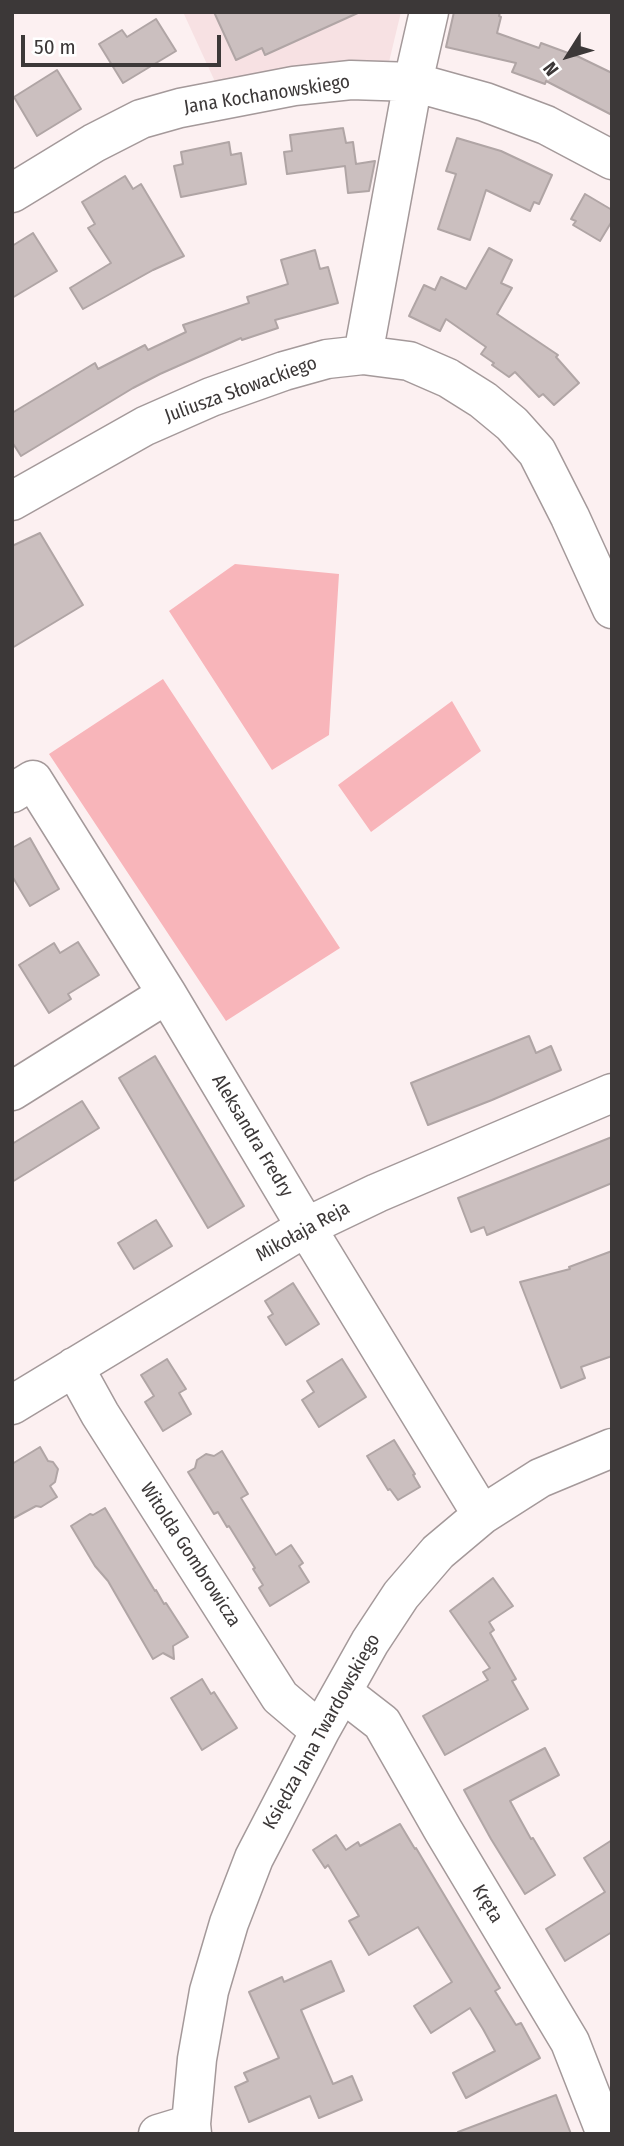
<!DOCTYPE html>
<html>
<head>
<meta charset="utf-8">
<style>
  body { margin:0 }
  #map { position:relative; width:624px; height:2146px; overflow:hidden; background:#fcf0f1; font-family:"Fira Sans Condensed",sans-serif }
  canvas { display:block }
  .frame { position:absolute; inset:0; border:14px solid #3c3838; pointer-events:none }
  .north { position:absolute; left:533px; top:21px; width:70px; height:70px; -webkit-text-stroke:5px #fff; paint-order:stroke; rotate:233deg; font-size:19px; font-weight:700; line-height:28px; text-align:center; color:#3c3838 }
  .north::after { content:''; display:block; margin:auto; width:24px; height:32px; background:#3c3838; clip-path:polygon(50% 0,100% 100%,50% 72%,0 100%) }
  .scale { position:absolute; left:21px; top:35px; width:200px; height:32px; box-sizing:border-box; border:4px solid #3c3838; border-top:0; padding-left:9px; font-size:21px; line-height:24px; white-space:nowrap; color:#3c3838; -webkit-text-stroke:5px #fff; paint-order:stroke }
</style>
</head>
<body>
<div id="map">
<canvas width="624" height="2146"></canvas>
<div class="frame"></div>
<div class="north">N</div>
<div class="scale">50 m</div>
</div>
<script>
const ctx = document.querySelector('canvas').getContext('2d');
ctx.lineJoin = 'round';
function fill(path, color) {
  ctx.fillStyle = color;
  ctx.fill(path, 'evenodd');
}
function toPath(rows) {
  const path = new Path2D();
  for (const r of rows) {
    path.moveTo(r[0], r[1]);
    for (let i = 2; i < r.length; i += 2) path.lineTo(r[i], r[i + 1]);
  }
  return path;
}
function trace(path, color, width, dash) {
  ctx.strokeStyle = color;
  ctx.lineWidth = width;
  ctx.lineCap = dash ? 'butt' : 'round';
  ctx.setLineDash(dash || []);
  ctx.stroke(path);
}
function write(font, color, halo, rows, align = 'center') {
  ctx.font = font + ' "Fira Sans Condensed",sans-serif';
  ctx.lineWidth = 7;
  ctx.setLineDash([]);
  ctx.textBaseline = 'middle';
  ctx.strokeStyle = halo;
  ctx.fillStyle = color;
  for (const [text, x, y, turn = 0] of rows) {
    ctx.save();
    ctx.translate(x, y);
    ctx.rotate((+turn || 0) * Math.PI / 180);
    ctx.textAlign = isNaN(turn) ? turn : align;
    if (halo) ctx.strokeText(text, 0, 0);
    ctx.fillText(text, 0, 0);
    ctx.restore();
  }
}
const built = toPath([
  [183,12,401,12,389,62,217,86]
]);
const green = toPath([
  [235,564,339,574,329,735,272,770,169,611],
  [163,679,340,948,226,1021,49,754],
  [452,701,481,751,371,832,338,785]
]);
const building = toPath([
  [214,12,360,12,265,55,262,48,236,60,214,12],
  [454,12,500,12,499,16,501,17,497,33,539,48,541,43,579,57,612,73,612,115,546,81,545,84,512,72,516,63,446,47,454,12],
  [156,19,176,51,123,83,99,44,122,30,127,37,156,19],
  [57,70,81,109,37,136,14,97,57,70],
  [343,128,346,143,353,142,356,164,375,161,369,191,348,193,345,166,287,174,284,152,292,151,290,135,343,128],
  [457,138,501,151,552,175,539,204,534,202,530,211,486,190,470,240,438,229,456,174,446,171,457,138],
  [229,142,231,155,241,153,246,184,181,197,174,166,183,164,181,152,229,142],
  [125,176,133,189,141,184,184,256,153,270,83,309,70,288,111,263,88,228,95,224,82,202,125,176],
  [585,194,612,210,612,221,600,241,573,225,576,221,571,219,585,194],
  [33,233,57,271,12,298,12,246,33,233],
  [489,248,512,260,501,283,512,288,497,314,558,355,556,357,579,383,554,405,543,394,539,397,515,372,509,377,492,365,494,363,481,354,486,347,446,319,440,331,409,316,424,285,435,290,441,277,466,289,489,248],
  [315,250,320,269,328,267,338,303,275,320,278,328,242,340,241,338,160,374,133,388,21,456,12,442,12,413,95,363,98,369,145,345,148,350,186,332,183,325,249,303,247,297,288,284,281,260,315,250],
  [40,533,83,605,12,648,12,546,40,533],
  [30,838,59,889,30,906,12,876,12,848,30,838],
  [78,942,99,975,68,994,71,999,49,1013,19,965,54,943,60,953,78,942],
  [529,1036,536,1053,551,1046,561,1070,492,1100,428,1125,411,1083,529,1036],
  [155,1056,244,1206,208,1228,119,1078,155,1056],
  [82,1101,99,1128,12,1182,12,1144,82,1101],
  [612,1137,612,1183,487,1235,484,1227,471,1232,458,1198,612,1137],
  [156,1220,172,1246,134,1269,118,1243,156,1220],
  [612,1251,612,1356,581,1367,585,1378,561,1388,520,1282,570,1269,569,1267,612,1251],
  [293,1283,319,1324,286,1345,268,1317,273,1314,265,1301,293,1283],
  [167,1359,186,1389,179,1393,191,1414,163,1431,145,1402,154,1396,141,1375,167,1359],
  [342,1359,366,1397,319,1427,302,1400,314,1392,307,1381,342,1359],
  [394,1440,415,1474,413,1475,420,1487,398,1500,390,1489,388,1490,367,1456,394,1440],
  [40,1447,48,1461,53,1462,58,1469,55,1482,50,1486,57,1497,41,1507,36,1506,12,1519,12,1464,40,1447],
  [222,1451,248,1494,241,1498,276,1555,291,1545,303,1563,299,1566,309,1582,270,1606,259,1588,263,1585,253,1569,255,1568,229,1526,227,1527,218,1512,214,1514,188,1472,195,1468,197,1460,206,1454,214,1456,222,1451],
  [105,1508,155,1591,156,1590,164,1604,166,1603,188,1637,173,1646,174,1659,163,1653,153,1659,108,1581,95,1566,71,1526,90,1514,93,1515,105,1508],
  [493,1578,513,1606,489,1622,494,1630,490,1633,516,1679,512,1681,528,1709,445,1755,423,1716,488,1680,483,1672,490,1668,450,1611,493,1578],
  [202,1679,211,1694,214,1692,237,1728,202,1750,171,1698,202,1679],
  [545,1748,559,1775,510,1801,531,1839,533,1838,555,1875,525,1894,491,1839,464,1790,545,1748],
  [400,1824,415,1849,416,1848,500,1988,495,1991,516,2025,521,2023,540,2058,466,2098,453,2073,495,2051,483,2029,470,2008,431,2033,414,2006,452,1982,418,1927,369,1955,349,1921,359,1916,328,1865,325,1868,313,1850,336,1835,346,1850,358,1842,360,1846,400,1824],
  [612,1840,612,1932,565,1961,546,1929,605,1892,584,1858,612,1840],
  [331,1961,344,1991,301,2010,333,2084,352,2076,362,2100,319,2118,310,2096,249,2122,235,2087,248,2081,244,2073,279,2058,249,1992,282,1977,284,1982,331,1961],
  [556,2095,571,2134,458,2134,458,2132,556,2095]
]);
const minor = toPath([
  [12,193,94,143,141,119,180,108,294,86,351,80,413,82,485,102,546,125,612,160],
  [363,355,413,82,429,12],
  [12,501,145,426,211,397,284,371,327,359,363,355,409,361,448,378,483,400,512,424,537,452,570,517,612,609],
  [12,793,33,780,167,994,306,1227,482,1515],
  [12,1091,167,994],
  [74,1367,100,1414,280,1697,320,1731],
  [12,1405,306,1227,377,1193,612,1093],
  [342,1692,382,1723,443,1830,570,2042,606,2134],
  [158,2134,191,2124],
  [192,2134,191,2124,197,2059,209,1991,229,1923,254,1858,320,1731,370,1642,401,1595,438,1552,482,1515,540,1478,612,1448]
]);
const streetNames = [
  ["Jana Kochanowskiego",267,95,-9],
  ["Juliusza Słowackiego",241,390,-20],
  ["Aleksandra Fredry",252,1136,59],
  ["Mikołaja Reja",303,1232,-29],
  ["Witolda Gombrowicza",190,1555,57],
  ["Księdza Jana Twardowskiego",322,1732,-61],
  ["Kręta",487,1904,59]
];
fill(built, '#f7e1e3');
fill(green, '#f8b5ba');
fill(building, '#cbbfbf');
trace(building, '#b0a5a5', 2);
trace(minor, '#a4999a', 41);
trace(minor, '#fff', 38);
write('19px', '#3c3838', '#fff', streetNames);
</script>
</body>
</html>
